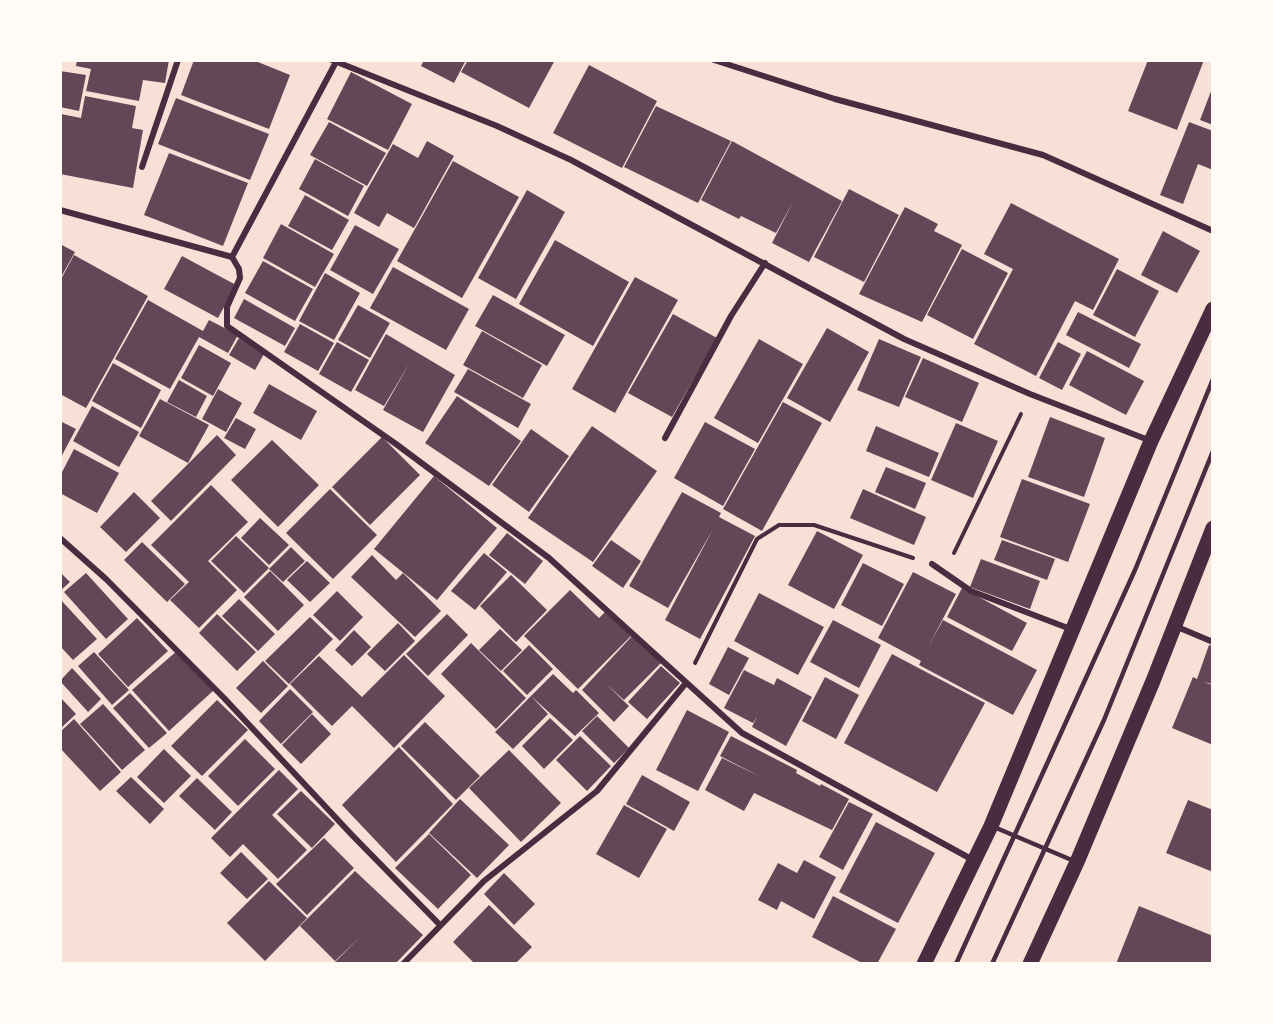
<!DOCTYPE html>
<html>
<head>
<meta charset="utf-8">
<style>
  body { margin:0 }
  #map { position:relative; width:1273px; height:1024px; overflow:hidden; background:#f7e1d7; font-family:"Work Sans",sans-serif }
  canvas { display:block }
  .frame { position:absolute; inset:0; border:62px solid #fffaf5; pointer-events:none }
</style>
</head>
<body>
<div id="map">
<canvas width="1273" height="1024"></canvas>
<div class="frame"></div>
</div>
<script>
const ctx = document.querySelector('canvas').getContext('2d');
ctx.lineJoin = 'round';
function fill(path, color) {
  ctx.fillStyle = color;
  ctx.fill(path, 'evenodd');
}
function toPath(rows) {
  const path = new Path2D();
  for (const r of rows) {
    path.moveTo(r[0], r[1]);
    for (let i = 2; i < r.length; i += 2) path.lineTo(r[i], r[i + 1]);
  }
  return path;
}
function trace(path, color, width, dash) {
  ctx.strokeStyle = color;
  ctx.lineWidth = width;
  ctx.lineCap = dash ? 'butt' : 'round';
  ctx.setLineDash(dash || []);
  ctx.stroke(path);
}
const building = toPath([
  [77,60,169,60,165,83,143,80,139,101,86,91,91,69,76,66],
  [194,60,253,60,290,75,269,129,181,95],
  [424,60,466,60,454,83,421,66],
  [468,60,555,60,529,108,461,72],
  [1148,60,1204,60,1177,130,1128,111],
  [589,65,657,101,622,168,553,133],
  [60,71,86,75,79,111,60,107],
  [351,72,412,104,388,150,327,119],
  [1213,86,1213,125,1200,120],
  [85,96,136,106,132,128,143,130,133,188,60,174,61,114,81,118],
  [176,98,269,134,250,180,158,144],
  [656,106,731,141,698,203,624,167],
  [329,122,386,153,367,186,310,155],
  [1189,122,1213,131,1213,170,1198,164,1183,204,1160,195],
  [427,141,454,156,414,228,387,213,379,227,354,213,393,144,418,158],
  [732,141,842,201,809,262,772,243,794,200,776,233,741,216,739,219,701,200],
  [169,153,248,183,223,246,144,215],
  [315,159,364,186,348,216,299,189],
  [453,161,519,197,462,298,397,261],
  [849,189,899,215,864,282,814,257],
  [527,190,565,212,516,299,478,278],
  [305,195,349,220,332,250,288,226],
  [1011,203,1119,259,1093,310,1075,301,1036,376,974,344,1013,269,984,254],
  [905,207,938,224,934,231,962,245,922,322,859,294],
  [281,224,334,254,315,287,263,258],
  [355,225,399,249,373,294,330,270],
  [1163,231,1200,251,1177,293,1141,275],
  [555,240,629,282,593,346,519,304],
  [60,244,75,252,60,279],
  [962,249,1008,273,973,339,927,315],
  [74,255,148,296,86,408,60,394,60,281],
  [182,256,236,285,218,318,164,289],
  [263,261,313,289,295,321,245,293],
  [393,267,469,309,446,350,370,308],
  [1117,269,1159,291,1135,337,1093,315],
  [325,273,360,293,334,340,299,321],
  [635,277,678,300,615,413,572,389],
  [493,295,565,335,547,366,475,326],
  [244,299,295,328,285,346,234,318],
  [148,300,203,331,209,320,238,335,228,353,199,337,170,389,115,359],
  [358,305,390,323,370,358,338,340],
  [1078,312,1141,344,1129,368,1066,335],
  [673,314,717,338,672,417,628,393],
  [300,324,334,343,318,371,284,352],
  [827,328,869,352,830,422,787,398],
  [482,331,542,365,523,398,463,365],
  [386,334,455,375,423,432,383,410,410,362,384,406,355,390],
  [239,338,264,354,255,370,229,355],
  [759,339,803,364,758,443,714,418],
  [879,339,921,357,899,407,857,390],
  [337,342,369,360,351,392,319,374],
  [1058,342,1081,354,1062,390,1039,378],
  [199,345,231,363,213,396,181,378],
  [1087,351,1144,381,1126,415,1069,385],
  [923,358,979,383,962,422,905,397],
  [113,363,161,390,141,428,92,401],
  [468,369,531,404,518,428,454,392],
  [179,380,207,396,196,417,167,402],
  [269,384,317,411,301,440,253,413],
  [218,389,242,403,226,432,202,419],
  [457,396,521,441,489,486,425,443],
  [160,399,209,425,188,463,139,436],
  [783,402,822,423,762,531,723,509],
  [92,406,139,432,119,467,73,441],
  [1050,417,1105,438,1084,497,1028,477],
  [236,418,256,429,245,449,224,438],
  [60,421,76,429,60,459],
  [705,422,755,449,723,506,674,478],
  [956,423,998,441,973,498,931,480],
  [592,426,657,471,593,562,528,518],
  [876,426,939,453,929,477,866,451],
  [531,429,569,456,529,512,492,485],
  [217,435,236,455,171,521,151,501],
  [382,437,420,475,370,525,332,487],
  [272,440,319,485,278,527,231,480],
  [74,449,119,473,97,513,60,493,60,476],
  [886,467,926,483,915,509,875,492],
  [434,476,497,528,437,600,374,549],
  [1022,479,1090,504,1068,562,1000,537],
  [211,485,248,522,208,561,237,590,199,628,170,600,189,582,151,545],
  [330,489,377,535,333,579,286,533],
  [863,489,926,517,914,545,850,518],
  [134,492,160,518,126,552,100,527],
  [682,492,721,513,719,517,755,536,700,639,665,620,713,529,668,608,629,586],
  [260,518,289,545,269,565,241,538],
  [817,531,863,555,834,609,788,585],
  [507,533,543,561,525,584,489,555],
  [236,536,269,568,244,593,211,561],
  [611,540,641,561,623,588,592,566],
  [1002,540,1055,559,1047,580,994,560],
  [142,542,185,584,167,602,124,560],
  [291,547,305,561,283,582,269,569],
  [484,553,507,572,475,610,451,591],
  [372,555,396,580,403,573,441,611,415,637,351,577],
  [981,559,1040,581,1030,609,970,587],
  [307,561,330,583,310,602,287,580],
  [863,563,904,584,882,626,841,605],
  [270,571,304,605,278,631,244,597],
  [60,572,70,582,60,591],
  [913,572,956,594,928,647,943,620,1037,670,1013,715,919,665,921,661,878,638],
  [86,573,128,619,106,639,64,592],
  [511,575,547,610,516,642,480,606],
  [962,588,1027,623,1012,651,947,617],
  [570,590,599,618,606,611,631,636,578,689,524,636],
  [337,591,363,617,340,641,313,615],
  [759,593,824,627,798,675,734,641],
  [60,599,97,639,73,660,60,646],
  [239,599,275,634,258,651,222,616],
  [217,614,256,652,237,671,199,633],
  [447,614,468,635,428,676,406,654],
  [310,617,333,639,289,684,265,661],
  [137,618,168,651,128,687,98,654],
  [833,620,881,645,859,688,810,662],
  [398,623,415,641,385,671,367,654],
  [500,629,522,650,501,671,479,650],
  [354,630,371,647,352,666,335,650],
  [633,635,661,663,624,700,606,684,629,706,614,722,582,690],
  [471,643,526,698,496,729,441,674],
  [529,645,553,669,527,695,503,671],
  [1209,645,1213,646,1213,684,1203,682,1213,685,1213,745,1172,728,1193,677,1197,679],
  [728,647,749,658,729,695,709,684],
  [178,650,214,690,169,731,132,690],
  [94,652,129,690,112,705,78,666],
  [892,654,985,703,937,792,844,743],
  [404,655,445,696,394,748,352,706,332,726,290,684,319,656,362,697],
  [263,661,288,686,261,713,236,688],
  [661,666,680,683,647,719,628,702],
  [72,668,101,699,88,712,60,681],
  [744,670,774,685,777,678,812,697,786,746,752,727,757,716,753,723,724,708],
  [553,674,573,693,576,690,599,713,575,736,531,696],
  [825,677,859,695,836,739,802,721],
  [290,689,313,712,281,744,259,721],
  [130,693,167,733,149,748,113,708],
  [531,696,548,714,513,749,495,732],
  [60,697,76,714,60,729],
  [217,700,248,730,202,776,171,746],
  [103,704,145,750,122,770,80,724],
  [687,710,729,732,698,791,656,770],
  [312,714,331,734,301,764,282,745],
  [597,716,629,748,614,763,582,731],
  [550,718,573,740,544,769,522,746],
  [74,719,121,772,100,791,60,748,60,732],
  [425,722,480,776,456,800,401,746],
  [580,736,611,766,587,791,556,760],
  [731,736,797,770,796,773,820,786,821,784,849,799,832,830,754,793,744,811,705,790,722,758,763,778,720,756],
  [245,739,275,769,238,806,208,776],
  [399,747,453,804,396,862,342,805],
  [164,749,191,776,164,803,137,777],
  [509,750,561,803,521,842,469,788],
  [279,770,298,789,272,815,307,850,278,879,243,844,230,857,211,838],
  [642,775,690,802,674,831,626,804],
  [131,777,164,809,150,824,116,791],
  [197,778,232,812,215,830,179,796],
  [301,791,335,824,312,848,277,814],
  [460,799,509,845,477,878,429,833],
  [1188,800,1213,810,1213,872,1166,853],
  [849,802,873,814,843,870,819,857],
  [624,805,667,829,639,878,596,854],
  [876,822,935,853,898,923,839,892],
  [429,834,471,875,438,909,395,868],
  [324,838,354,868,307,915,276,884],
  [241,852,268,879,247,899,220,873],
  [804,860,836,877,814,919,781,901,777,910,758,900,778,863,797,873],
  [355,871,423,935,395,964,333,964,360,937,335,961,300,926],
  [504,873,535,904,514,925,484,894],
  [269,881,307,918,265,961,227,923],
  [833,896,896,929,877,964,864,964,812,937],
  [489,905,532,947,515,964,475,964,453,942],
  [1139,906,1213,936,1213,964,1116,964]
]);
const path = toPath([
  [954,553,1021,414],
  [695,663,757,539,779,525,814,525,913,558]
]);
const service = toPath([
  [994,827,1074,861],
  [956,964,1135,570,1213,379],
  [992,964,1104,720,1213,451]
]);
const minor = toPath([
  [332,60,497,126,571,160,904,339,1030,394,1151,441],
  [714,60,835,99,1043,155,1213,231],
  [142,167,178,60],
  [60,210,232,257,336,62],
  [232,257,239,269,240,278,227,307,227,326,396,444,549,558,742,733,973,860],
  [665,438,731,316,765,263],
  [60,538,106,579,224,698,351,834,440,925],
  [932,564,971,591,1073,630],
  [1175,626,1213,642],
  [403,964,484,881,597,791,686,683]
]);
const primary = toPath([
  [924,964,991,826,1151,441,1213,309],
  [1030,964,1077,862,1153,681,1213,528]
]);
fill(building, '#644757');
trace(path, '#4a2c40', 4);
trace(service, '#4a2c40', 4.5);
trace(minor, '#4a2c40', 6);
trace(primary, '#4a2c40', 15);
</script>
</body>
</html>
